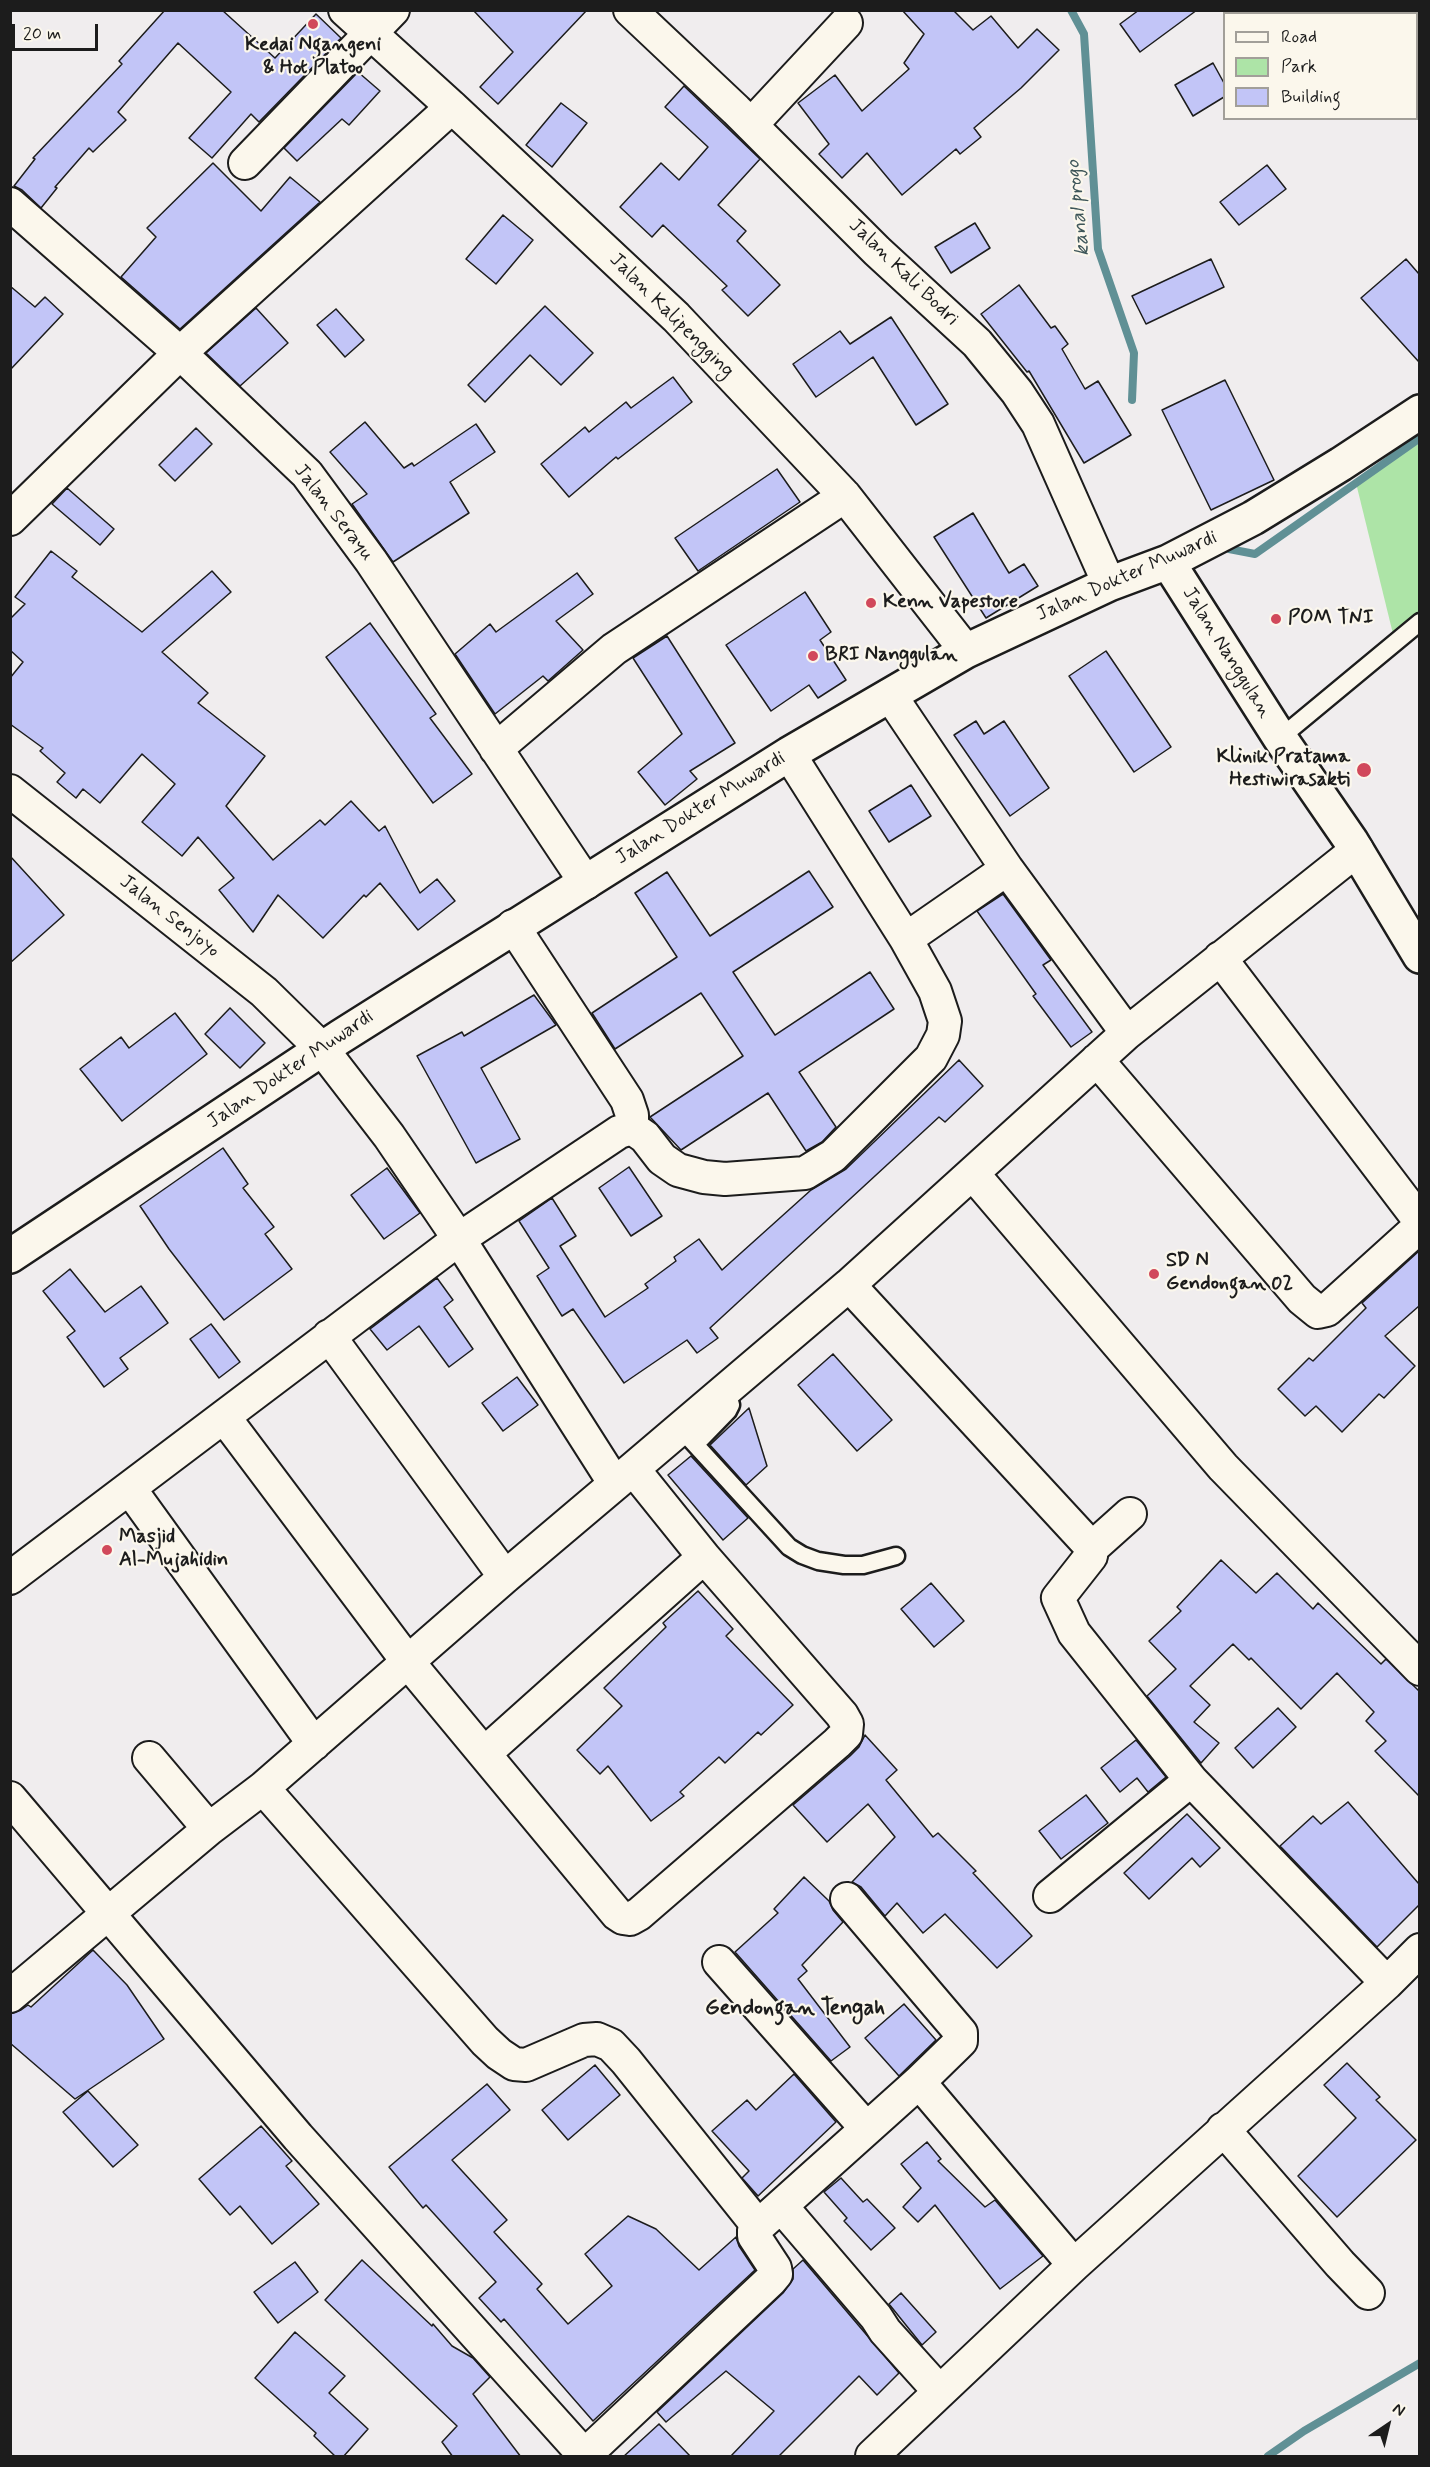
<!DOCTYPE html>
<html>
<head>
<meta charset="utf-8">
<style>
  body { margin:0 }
  #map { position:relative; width:1430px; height:2467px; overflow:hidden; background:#f0edee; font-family:Mynerve,sans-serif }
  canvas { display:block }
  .frame { position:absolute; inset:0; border:12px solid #1c1c1c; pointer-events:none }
  .legend { position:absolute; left:1223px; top:12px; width:195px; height:108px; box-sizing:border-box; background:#fbf7ec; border:2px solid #a29f99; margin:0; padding:8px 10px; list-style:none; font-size:18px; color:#1c1c1c }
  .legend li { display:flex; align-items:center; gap:12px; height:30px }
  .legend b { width:30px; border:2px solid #a29f99 }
  .north { position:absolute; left:1358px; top:2395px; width:60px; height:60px; -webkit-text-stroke:4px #fbf7ec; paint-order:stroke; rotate:35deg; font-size:16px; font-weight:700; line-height:24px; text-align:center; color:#1c1c1c }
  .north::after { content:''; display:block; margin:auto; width:21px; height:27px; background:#1c1c1c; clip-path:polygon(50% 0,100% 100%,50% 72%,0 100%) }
  .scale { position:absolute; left:12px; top:24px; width:86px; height:27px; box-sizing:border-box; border:3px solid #1c1c1c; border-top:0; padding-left:8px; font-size:18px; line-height:21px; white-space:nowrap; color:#1c1c1c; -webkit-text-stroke:4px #fbf7ec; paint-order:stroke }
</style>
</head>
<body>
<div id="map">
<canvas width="1430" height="2467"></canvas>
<div class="frame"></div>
<ul class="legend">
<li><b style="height:8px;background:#fbf7ec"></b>Road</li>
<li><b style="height:16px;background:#ade4a7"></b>Park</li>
<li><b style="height:16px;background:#c2c5f7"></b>Building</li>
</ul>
<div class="north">N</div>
<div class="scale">20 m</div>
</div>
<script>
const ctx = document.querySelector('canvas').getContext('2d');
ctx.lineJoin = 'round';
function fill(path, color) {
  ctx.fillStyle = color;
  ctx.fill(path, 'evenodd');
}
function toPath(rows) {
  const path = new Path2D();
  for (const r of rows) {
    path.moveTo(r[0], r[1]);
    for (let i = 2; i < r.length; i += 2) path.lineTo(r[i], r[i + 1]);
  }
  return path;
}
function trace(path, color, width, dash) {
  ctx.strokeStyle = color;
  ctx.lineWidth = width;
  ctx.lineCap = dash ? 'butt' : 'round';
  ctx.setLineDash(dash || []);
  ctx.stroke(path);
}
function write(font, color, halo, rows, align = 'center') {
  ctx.font = font + ' Mynerve,sans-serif';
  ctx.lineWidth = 4.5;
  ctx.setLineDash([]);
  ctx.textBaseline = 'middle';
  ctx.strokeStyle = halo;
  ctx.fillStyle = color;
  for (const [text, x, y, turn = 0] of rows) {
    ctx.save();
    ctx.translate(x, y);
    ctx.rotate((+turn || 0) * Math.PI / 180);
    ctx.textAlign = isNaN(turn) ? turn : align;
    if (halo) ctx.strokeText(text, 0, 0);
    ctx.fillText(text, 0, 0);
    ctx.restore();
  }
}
const green = toPath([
  [1419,431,1419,617,1394,638,1356,483]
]);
const stream = toPath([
  [1071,10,1084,34,1098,249,1134,353,1132,400],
  [1229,549,1255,554,1420,438],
  [1268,2456,1304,2431,1420,2363]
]);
const building = toPath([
  [165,10,222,10,275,58,316,14,341,38,259,122,251,114,212,158,189,138,231,92,178,43,118,112,126,120,93,152,89,148,55,187,57,188,41,208,22,190,14,186,35,159,33,158,122,64,119,61,165,10],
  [473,10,587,10,498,104,480,87,513,52,473,10],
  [902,10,953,10,973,30,991,16,1018,48,1037,29,1059,50,1021,88,974,128,981,137,960,154,956,149,902,195,867,153,842,178,819,154,829,144,798,103,835,75,862,111,909,69,904,63,924,34,902,10],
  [1139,10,1197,10,1140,52,1120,24,1139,10],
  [1213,63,1224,83,1224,97,1193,116,1175,85,1213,63],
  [358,72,380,91,349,125,342,119,297,161,284,148,358,72],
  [684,86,760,159,718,205,746,231,737,241,780,285,748,316,722,290,727,286,663,225,652,237,620,207,661,163,679,180,708,147,665,107,684,86],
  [561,103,587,123,552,167,526,145,561,103],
  [213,163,261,211,290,177,320,202,180,329,121,277,156,237,147,228,213,163],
  [1267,165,1286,189,1239,225,1220,202,1267,165],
  [503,215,533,240,496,284,466,259,503,215],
  [975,223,990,248,951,273,935,247,975,223],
  [1211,259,1224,287,1146,324,1132,296,1211,259],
  [1406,259,1419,274,1419,362,1361,298,1406,259],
  [1019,285,1051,328,1055,326,1068,344,1062,349,1085,389,1098,381,1131,435,1084,463,1029,371,1027,372,981,314,1019,285],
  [10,286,35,307,45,297,63,314,10,370,10,286],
  [545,306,593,353,561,385,530,355,485,402,468,385,545,306],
  [256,308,288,343,240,386,206,353,256,308],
  [336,309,364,340,345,357,317,325,336,309],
  [891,317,948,404,916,425,873,357,816,397,793,364,840,331,850,344,891,317],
  [673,377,692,402,618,459,616,457,569,497,541,464,585,427,589,432,626,402,631,408,673,377],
  [1225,380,1274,480,1211,510,1162,410,1225,380],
  [365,422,404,468,412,463,414,466,476,424,495,452,450,482,469,513,393,562,352,504,367,494,330,452,365,422],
  [196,428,212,444,175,481,159,465,196,428],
  [777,469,800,502,698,571,675,538,777,469],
  [67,488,114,529,100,545,52,504,67,488],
  [973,513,1009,573,1024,564,1038,586,986,618,934,537,973,513],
  [51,551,77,571,72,577,142,632,212,571,231,592,162,652,208,693,198,703,265,756,226,806,273,860,320,820,325,825,351,801,379,831,385,826,420,893,437,879,455,901,418,930,380,883,366,897,364,895,323,938,278,895,253,932,219,890,234,878,198,837,182,856,142,822,175,784,142,754,100,803,83,789,76,798,57,782,65,773,40,751,43,748,10,724,10,678,23,662,10,650,10,619,25,604,15,597,51,551],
  [577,573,593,594,556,621,583,650,548,681,543,676,495,714,455,654,490,624,496,632,577,573],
  [805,592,831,632,820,640,846,680,818,698,809,685,771,711,726,645,805,592],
  [370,623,436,714,430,718,472,774,433,803,326,657,370,623],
  [667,636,735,743,690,771,697,779,665,805,638,772,682,734,633,658,667,636],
  [1106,651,1171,747,1134,772,1069,676,1106,651],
  [976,721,984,734,1004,721,1049,788,1010,816,954,735,976,721],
  [911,785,931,816,889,842,869,811,911,785],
  [10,856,64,915,10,963,10,856],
  [809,871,833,907,733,972,775,1035,870,972,894,1009,799,1072,836,1127,822,1142,806,1151,768,1093,681,1150,650,1117,743,1056,701,993,615,1049,592,1013,677,957,635,893,667,872,710,936,809,871],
  [1003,894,1051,960,1043,965,1092,1032,1071,1047,1033,996,1036,994,977,911,1003,894],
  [534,995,556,1025,481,1068,520,1139,476,1163,417,1056,462,1032,464,1036,534,995],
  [230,1008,265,1043,240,1068,205,1034,230,1008],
  [175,1013,207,1054,122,1121,80,1069,121,1037,129,1048,175,1013],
  [959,1060,983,1086,945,1122,939,1117,710,1328,718,1338,697,1353,687,1340,624,1383,573,1309,562,1316,537,1276,549,1268,519,1221,552,1198,576,1236,560,1246,605,1317,648,1288,645,1284,676,1261,674,1257,699,1239,722,1270,811,1190,846,1169,959,1060],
  [223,1148,248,1184,243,1188,274,1227,265,1234,292,1269,224,1320,169,1249,140,1206,223,1148],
  [629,1167,662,1216,631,1236,599,1188,629,1167],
  [387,1168,420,1213,384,1239,351,1195,387,1168],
  [1419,1251,1419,1306,1385,1336,1415,1366,1384,1398,1379,1394,1342,1432,1316,1406,1305,1416,1278,1389,1309,1358,1313,1361,1366,1308,1362,1303,1419,1251],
  [70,1269,105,1312,141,1286,168,1323,120,1358,128,1369,104,1387,67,1337,75,1331,43,1291,70,1269],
  [437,1278,453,1300,444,1307,473,1349,449,1367,419,1326,387,1350,370,1329,437,1278],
  [211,1324,240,1362,219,1378,190,1339,211,1324],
  [833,1354,892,1420,857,1451,798,1385,833,1354],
  [517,1377,538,1405,503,1431,482,1403,517,1377],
  [749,1408,767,1466,746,1485,710,1445,749,1408],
  [691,1456,748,1518,723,1540,668,1475,691,1456],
  [1221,1560,1256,1593,1277,1573,1313,1609,1318,1603,1381,1664,1386,1659,1419,1691,1419,1796,1375,1751,1386,1741,1366,1721,1374,1712,1337,1673,1301,1709,1251,1658,1249,1660,1233,1644,1190,1686,1210,1705,1194,1722,1219,1743,1201,1763,1147,1696,1176,1669,1149,1641,1181,1611,1177,1607,1221,1560],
  [931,1583,964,1621,934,1647,901,1609,931,1583],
  [698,1591,733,1629,726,1636,793,1705,761,1735,758,1732,725,1763,719,1757,680,1792,684,1796,651,1821,608,1766,600,1774,577,1750,622,1706,604,1688,666,1627,663,1623,698,1591],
  [1278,1708,1296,1727,1253,1768,1235,1748,1278,1708],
  [865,1735,897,1770,886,1780,933,1837,938,1833,976,1871,973,1873,1032,1936,997,1968,945,1914,923,1933,897,1903,885,1916,861,1887,852,1882,895,1837,868,1804,827,1842,793,1805,850,1756,859,1747,865,1735],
  [1136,1740,1166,1777,1148,1792,1137,1778,1120,1792,1101,1768,1136,1740],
  [1086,1795,1108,1823,1061,1859,1039,1831,1086,1795],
  [1348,1802,1419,1884,1419,1905,1377,1947,1280,1846,1313,1816,1321,1824,1348,1802],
  [1187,1814,1220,1848,1200,1867,1192,1858,1149,1899,1124,1873,1187,1814],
  [804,1877,829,1901,833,1910,843,1922,802,1965,807,1971,798,1979,850,2047,831,2061,735,1952,778,1913,774,1909,804,1877],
  [93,1950,127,1985,164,2039,75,2099,10,2043,10,2014,21,2010,28,2005,31,2007,93,1950],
  [904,2004,936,2040,899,2076,865,2038,904,2004],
  [1347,2063,1380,2097,1376,2100,1416,2140,1337,2217,1298,2176,1356,2118,1324,2085,1347,2063],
  [595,2065,620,2095,568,2140,542,2110,595,2065],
  [794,2074,836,2122,758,2196,742,2178,749,2171,712,2131,747,2100,756,2110,794,2074],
  [487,2084,510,2110,452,2160,507,2220,494,2232,542,2284,537,2289,568,2324,612,2286,585,2254,628,2216,656,2229,699,2270,736,2237,739,2246,755,2270,593,2421,504,2319,501,2322,479,2298,496,2282,426,2205,423,2208,389,2167,487,2084],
  [88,2091,138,2145,113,2167,63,2112,88,2091],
  [261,2126,292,2161,286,2166,319,2204,272,2244,240,2206,230,2215,199,2179,261,2126],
  [927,2142,941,2159,938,2161,985,2207,995,2200,1043,2256,1000,2289,935,2205,918,2222,903,2207,921,2188,901,2164,927,2142],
  [841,2178,863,2202,867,2199,895,2228,871,2250,844,2221,847,2218,824,2192,841,2178],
  [362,2260,432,2326,433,2324,452,2346,473,2358,490,2377,473,2394,521,2457,453,2457,442,2442,457,2426,325,2300,362,2260],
  [803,2260,899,2373,877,2395,859,2376,778,2457,730,2457,774,2411,726,2371,666,2422,657,2412,783,2293,793,2279,793,2269,803,2260],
  [295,2262,318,2292,278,2323,254,2292,295,2262],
  [901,2293,936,2332,922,2345,889,2304,901,2293],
  [295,2332,345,2376,329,2393,368,2429,343,2457,336,2457,314,2436,316,2433,255,2378,295,2332],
  [659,2424,691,2457,623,2457,659,2424]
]);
const lane = toPath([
  [1280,738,1420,622],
  [681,1429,789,1547,802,1555,818,1561,844,1565,863,1565,896,1556],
  [696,1444,728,1411,731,1405,726,1389]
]);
const street = toPath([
  [345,10,452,107,676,317,845,496,966,651],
  [630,10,736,110,877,251,977,343,1017,392,1038,424,1109,584],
  [751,125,846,23],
  [245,163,393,10],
  [10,204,180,353,307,474,371,561,586,883],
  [10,519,180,353,452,107],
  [890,695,1007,869,1127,1033],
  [496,749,614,649,845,496],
  [10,791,264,992,322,1049,389,1136,459,1239,615,1484,849,1285,1127,1033,1357,850],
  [513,926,627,1100,632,1115,632,1128],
  [906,939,1007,869],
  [1220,958,1420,1221],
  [1097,1060,1302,1299,1318,1312,1327,1310,1420,1226],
  [973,1174,1223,1467,1420,1669],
  [849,1285,1092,1548,1130,1514],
  [329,1336,505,1577],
  [224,1417,408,1662,617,1914,623,1918,630,1919,639,1914,837,1743,846,1734,847,1724,842,1715,704,1557,485,1753],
  [634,1470,704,1557],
  [130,1489,314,1744],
  [1092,1548,1091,1556,1058,1598,1074,1633,1191,1780,1387,1983],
  [10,1578,459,1239,619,1132,632,1128,645,1137,662,1159,678,1170,704,1177,725,1179,805,1173,833,1156,931,1058,943,1035,945,1021,935,991,906,939,789,754],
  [149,1758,209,1829],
  [263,1788,485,2041,499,2054,514,2064,526,2065,584,2040,597,2039,611,2045,626,2061,758,2226],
  [10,1798,298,2137,585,2456],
  [1050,1896,1191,1780],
  [847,1899,961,2033,961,2041,957,2045,919,2082],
  [719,1962,866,2128],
  [10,1996,209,1829,263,1788,505,1577,615,1484],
  [1223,2129,1340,2264,1368,2293],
  [781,2206,876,2317,885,2331,939,2391],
  [584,2456,771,2280,776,2274,775,2268,754,2236,754,2230,919,2082,1074,2265],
  [872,2456,1074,2265,1387,1983,1420,1950]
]);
const secondary = toPath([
  [1168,562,1280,738,1351,841,1420,956],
  [10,1256,340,1037,789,754,966,651,1109,584,1168,562,1253,518,1341,464,1420,412]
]);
const markers = [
  [313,24,6,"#d1495b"],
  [871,603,6,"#d1495b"],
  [1276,619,6,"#d1495b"],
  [813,656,6,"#d1495b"],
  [1364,770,8,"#d1495b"],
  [1154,1274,6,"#d1495b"],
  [107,1550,6,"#d1495b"]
];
const poiNames = [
  ["Kedai Ngangeni",313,46,"center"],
  ["& Hot Platoo",313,69,"center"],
  ["Kenn Vapestore",883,603],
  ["POM TNI",1288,619],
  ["BRI Nanggulan",825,656],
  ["Klinik Pratama",1350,758,"right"],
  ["Hestiwirasakti",1350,781,"right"],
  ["SD N",1166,1262],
  ["Gendongan 02",1166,1285],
  ["Masjid",119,1538],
  ["Al-Mujahidin",119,1561]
];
const streetNames = [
  ["Jalan Kali Bodri",903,273,44],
  ["Jalan Kalipengging",671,316,45],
  ["Jalan Serayu",333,513,52],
  ["Jalan Dokter Muwardi",1127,577,-24],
  ["Jalan Nanggulan",1226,653,58],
  ["Jalan Dokter Muwardi",701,809,-32],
  ["Jalan Senjoyo",169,917,38],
  ["Jalan Dokter Muwardi",291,1070,-34]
];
const waterNames = [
  ["kanal progo",1079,208,-96]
];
const quarterNames = [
  ["Gendongan Tengah",795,2009]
];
fill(green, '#ade4a7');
trace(stream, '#609095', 8);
fill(building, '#c2c5f7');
trace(building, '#1c1c1c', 1.5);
trace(lane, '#1c1c1c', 21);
trace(street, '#1c1c1c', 36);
trace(secondary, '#1c1c1c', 38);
trace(lane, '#fbf7ec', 16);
trace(street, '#fbf7ec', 32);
trace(secondary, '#fbf7ec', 33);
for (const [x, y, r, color] of markers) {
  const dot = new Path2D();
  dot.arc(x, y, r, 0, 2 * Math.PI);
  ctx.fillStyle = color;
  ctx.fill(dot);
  trace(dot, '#fbf7ec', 2);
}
write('bold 20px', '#1c1c1c', '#fbf7ec', poiNames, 'left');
write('20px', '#1c1c1c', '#fbf7ec', streetNames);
write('italic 21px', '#3e5659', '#fbf7ec', waterNames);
write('bold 22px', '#1c1c1c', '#fbf7ec', quarterNames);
</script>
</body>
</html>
